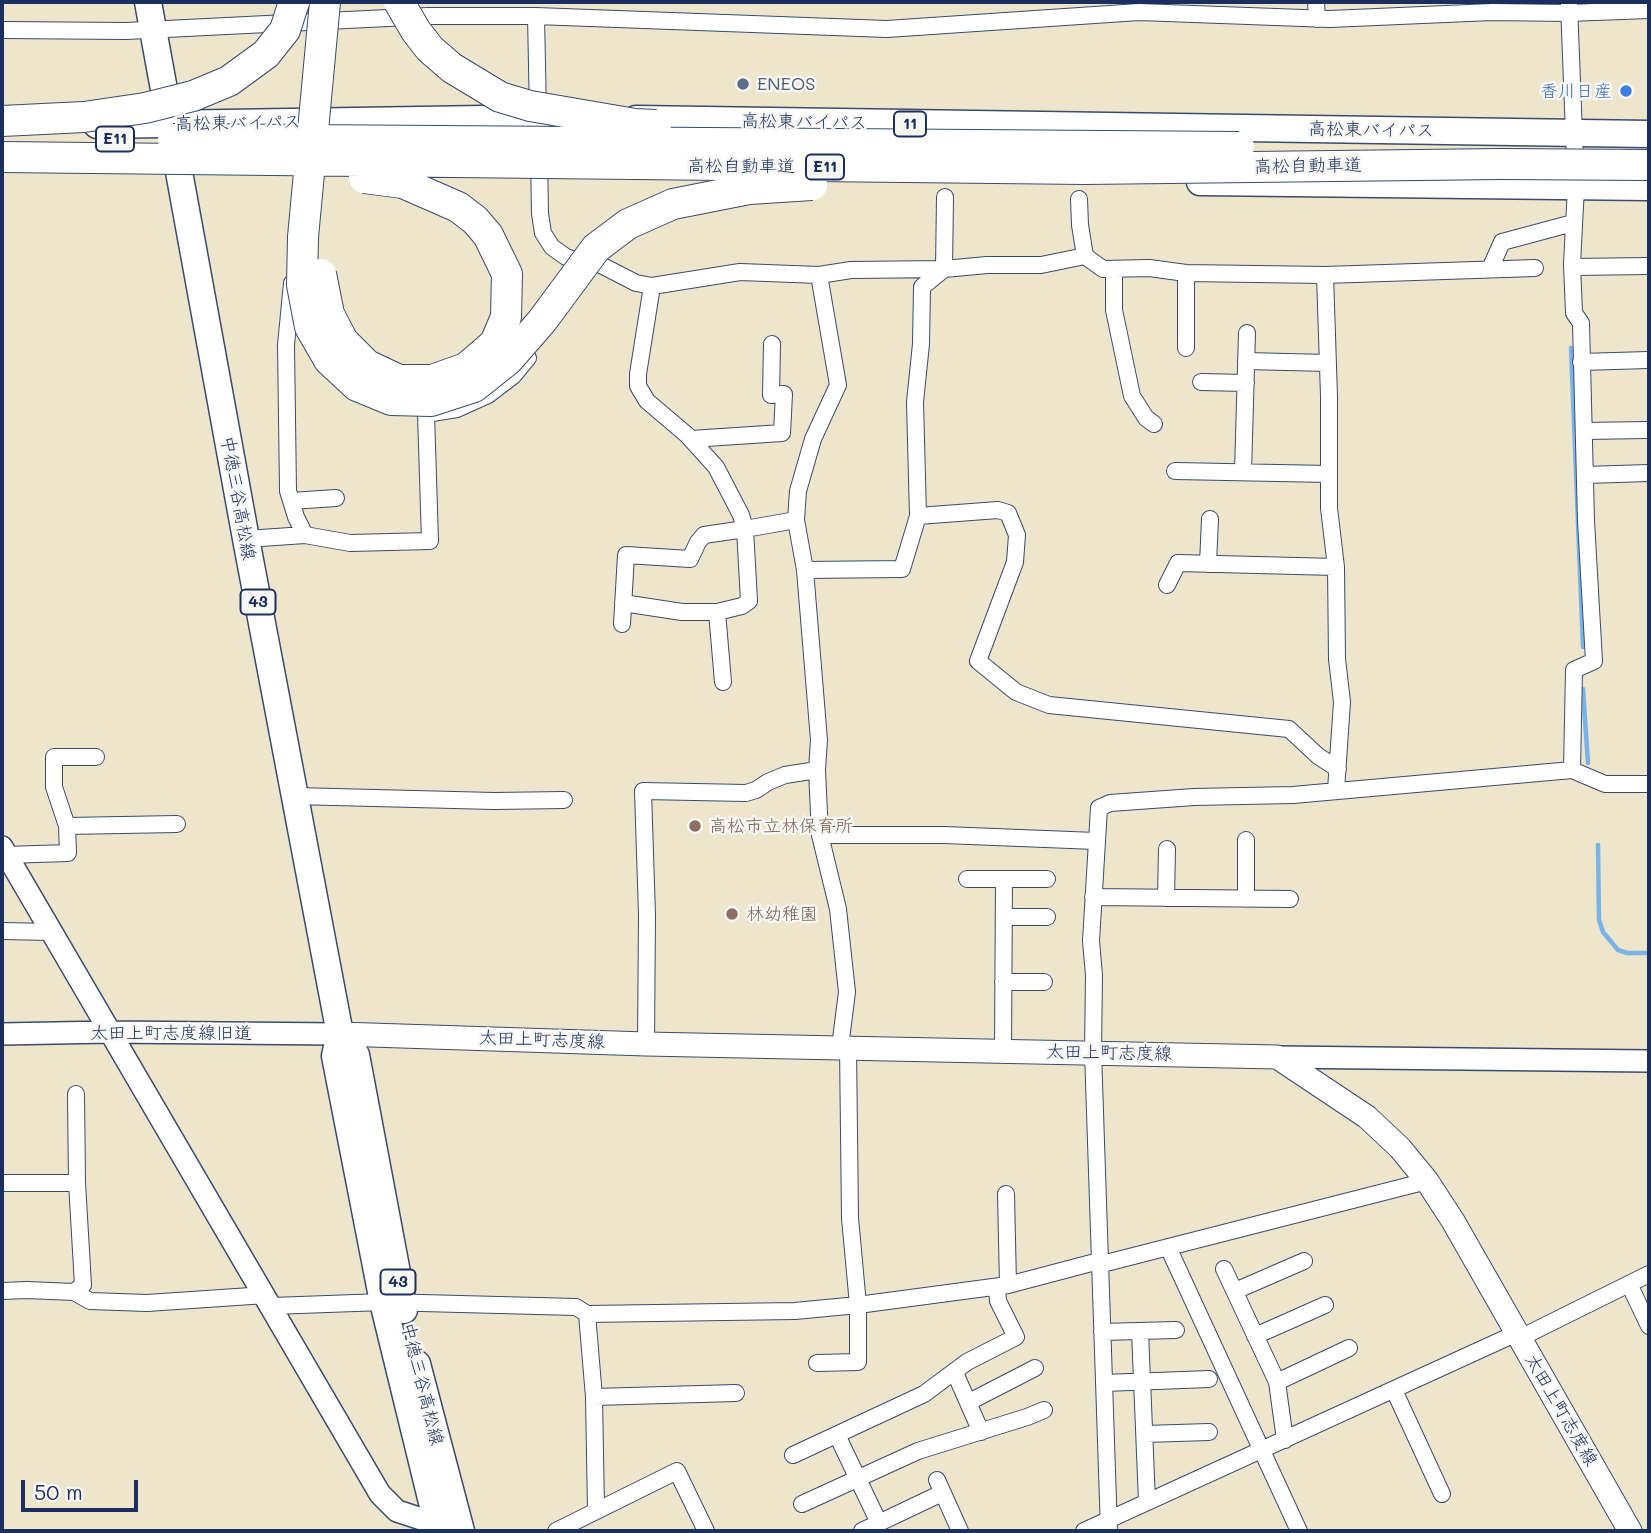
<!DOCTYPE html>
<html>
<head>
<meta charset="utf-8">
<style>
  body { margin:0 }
  #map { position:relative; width:1651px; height:1533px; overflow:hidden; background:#ede6cc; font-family:Mali,sans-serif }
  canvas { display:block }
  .frame { position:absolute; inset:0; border:4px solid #1b2f5e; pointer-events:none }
  .scale { position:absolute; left:21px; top:1480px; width:117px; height:32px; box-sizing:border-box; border:4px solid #1b2f5e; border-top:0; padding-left:9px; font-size:21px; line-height:24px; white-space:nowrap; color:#1b2f5e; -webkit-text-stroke:5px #f6f6f2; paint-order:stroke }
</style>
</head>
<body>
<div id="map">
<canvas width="1651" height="1533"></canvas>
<div class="frame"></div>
<div class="scale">50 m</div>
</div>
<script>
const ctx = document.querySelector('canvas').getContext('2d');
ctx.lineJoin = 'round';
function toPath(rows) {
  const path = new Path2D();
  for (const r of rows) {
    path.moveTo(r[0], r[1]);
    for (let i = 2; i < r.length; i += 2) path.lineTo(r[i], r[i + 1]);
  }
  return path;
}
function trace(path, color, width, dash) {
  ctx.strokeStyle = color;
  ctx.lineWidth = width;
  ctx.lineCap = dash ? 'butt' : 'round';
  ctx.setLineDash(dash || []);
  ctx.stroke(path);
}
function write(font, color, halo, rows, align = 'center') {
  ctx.font = font + ' Mali,"Klee One",sans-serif';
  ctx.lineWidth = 5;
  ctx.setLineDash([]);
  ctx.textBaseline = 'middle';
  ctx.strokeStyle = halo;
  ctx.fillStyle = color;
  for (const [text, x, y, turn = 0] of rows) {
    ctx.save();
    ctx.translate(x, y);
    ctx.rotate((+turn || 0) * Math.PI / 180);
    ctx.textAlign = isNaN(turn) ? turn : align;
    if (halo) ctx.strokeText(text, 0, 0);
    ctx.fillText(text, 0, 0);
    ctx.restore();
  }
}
const stream = toPath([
  [1571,348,1583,647],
  [1583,689,1588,763],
  [1598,845,1599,920,1603,932,1618,950,1627,953,1649,953]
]);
const minor = toPath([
  [1316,2,1317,19],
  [1569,4,1576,187,1572,264,1574,313,1581,323,1586,521,1594,661,1574,670,1572,770],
  [536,16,538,114],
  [2,30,126,31,428,16,536,16,887,29,1139,12,1330,19,1492,12,1568,13,1649,10],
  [539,157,540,214,543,233,552,247,566,257,581,262,599,264,636,283,652,286,638,374,638,386,647,401,687,435,716,467,741,515,745,529,796,520,805,570,819,740,817,770,820,835,838,909,847,992,840,1047],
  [945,197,944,269,987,265,1041,265,1085,256],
  [1079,199,1080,225,1085,256,1103,269,1149,268,1186,273,1325,275,1329,396,1329,508,1336,567,1337,659,1342,702,1336,790],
  [1572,267,1649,266],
  [1490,269,1502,242,1573,223],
  [1114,270,1114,310,1132,396,1146,418,1154,424],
  [1186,273,1186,348],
  [1325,275,1535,268],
  [292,283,286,345,288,491,296,517,305,535],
  [652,286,740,272,819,275,851,270,944,269],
  [1246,361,1328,363],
  [1581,362,1648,360],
  [1201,382,1246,383],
  [432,413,457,409,488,395,513,376,528,358],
  [1584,431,1647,430],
  [691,439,782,433,784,394,771,395,772,344],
  [1175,471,1329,474],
  [1243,472,1247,333],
  [1585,475,1649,473],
  [291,501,336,498],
  [918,516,915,402,921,344,922,287,944,269],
  [796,520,798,491,813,439,838,385,819,275],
  [246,539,305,535,350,543,430,541,426,414],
  [1208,564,1210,519],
  [805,570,902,569,918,516,998,510,1008,513,1017,535,1015,562,978,661,1016,692,1049,705,1289,729,1318,756,1338,769],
  [1167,585,1178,563,1336,567],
  [717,612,723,682],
  [622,624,626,555,690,559,698,542,704,535,745,529,749,601,742,606,717,612,682,612,623,603],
  [295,796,494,801,564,800],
  [67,826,177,824],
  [820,835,944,835,1096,841],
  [6,855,68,853,67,826,54,787,54,757,96,757],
  [967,879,1004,879],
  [1093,897,1290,899],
  [1166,898,1167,849],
  [1246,899,1246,840],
  [1004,917,1047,917],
  [2,931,51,932],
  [1003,982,1044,982],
  [646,1044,647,915,643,791,746,793,756,790,768,782,785,775,817,770],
  [1003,1051,1004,879,1047,879],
  [2,1183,77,1183],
  [1006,1194,1008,1285],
  [1168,1247,1299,1531],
  [1224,1269,1277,1382,1285,1440],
  [1629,1284,1649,1326],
  [2,1291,27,1290,74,1292,83,1285,77,1183,76,1094],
  [1235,1291,1304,1261],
  [74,1292,90,1301,147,1303,266,1295],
  [272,1306,383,1302,576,1307,587,1314,795,1311,858,1305,1008,1285,1099,1261,1106,1263,1427,1181],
  [587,1314,594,1397,736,1393],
  [1140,1331,1147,1502],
  [1102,1332,1176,1330],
  [1255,1336,1325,1305],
  [1520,1338,1649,1274],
  [817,1363,858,1362,858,1305,850,1218,848,1047],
  [955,1373,981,1432],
  [1277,1382,1349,1348],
  [1104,1383,1209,1379],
  [1394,1390,1442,1494],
  [594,1397,596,1510],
  [969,1402,1035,1368],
  [1145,1434,1209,1432],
  [837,1435,879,1523],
  [793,1455,924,1394,967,1362,1016,1337,998,1301,997,1287],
  [937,1480,960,1531],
  [802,1504,918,1451,1027,1417,1044,1410],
  [556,1531,677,1471,706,1531],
  [862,1531,942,1493],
  [1084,1531,1517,1333],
  [1109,1531,1093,1052,1094,975,1091,941,1099,808,1110,803,1194,797,1293,795,1572,770,1605,784,1649,784]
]);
const tertiary = toPath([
  [2,847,380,1494,397,1511,449,1528],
  [2,1034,108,1032,340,1034],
  [1277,1057,1649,1061]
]);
const secondary = toPath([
  [340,1034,646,1044,1277,1057,1367,1117,1400,1148,1427,1181,1453,1221,1630,1531]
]);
const primary = toPath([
  [148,2,246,539,340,1034,335,1056,383,1302,439,1531],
  [340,1034,356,1055,404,1310],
  [417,1364,461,1531]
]);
const trunk = toPath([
  [636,119,1649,134],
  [97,125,549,118],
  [1200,182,1649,187]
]);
const motorway = toPath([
  [2,121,84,117]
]);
const motorwayBridge = toPath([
  [325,2,303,237,302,285,310,327,329,360,357,386,391,400,431,401,474,387,508,360,542,321,596,248,628,224,673,204,749,189,812,185],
  [399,2,416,31,430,49,452,68,500,97,530,106,635,124,656,125],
  [84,117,145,108,193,96,229,81,266,54,285,30,294,2],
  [173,139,1239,147],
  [2,157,1085,169,1501,164,1649,165],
  [321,274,329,314,343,341,367,365,399,380,432,380,466,368,495,343,506,317,507,274,488,235,475,220,458,207,403,183,364,178]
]);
const markers = [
  [743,84,7,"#5c6f8a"],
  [1626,91,7,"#3f7fe0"],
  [695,826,7,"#8d6e63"],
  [732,914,7,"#8d6e63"]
];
const shields = [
  [910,124,32],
  [115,139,38],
  [825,167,38],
  [258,602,35],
  [398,1282,35]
];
const shieldNames = [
  ["11",910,124],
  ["E11",115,139],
  ["E11",825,167],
  ["43",258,602],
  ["43",398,1282]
];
const serviceNames = [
  ["ENEOS",757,84]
];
const shopNames = [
  ["香川日産",1612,91]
];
const streetNames = [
  ["高松東バイパス",804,122,1],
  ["高松東バイパス",238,123,-1],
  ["高松東バイパス",1371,130,1],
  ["高松自動車道",741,166],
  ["高松自動車道",1308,166,-1],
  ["中徳三谷高松線",238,498,80],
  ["太田上町志度線旧道",171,1033],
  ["太田上町志度線",542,1040,2],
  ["太田上町志度線",1109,1053,1],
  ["中徳三谷高松線",422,1384,76],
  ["太田上町志度線",1561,1410,60]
];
const educationNames = [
  ["高松市立林保育所",709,826],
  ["林幼稚園",746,914]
];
trace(stream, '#7ab3ea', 4.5);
trace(minor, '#3a4a6e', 18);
trace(tertiary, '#3a4a6e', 24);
trace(secondary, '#3a4a6e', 25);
trace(primary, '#3a4a6e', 29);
trace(trunk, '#3a4a6e', 29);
trace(motorway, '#3a4a6e', 32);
trace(minor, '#fff', 16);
trace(tertiary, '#fff', 21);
trace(secondary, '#fff', 23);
trace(primary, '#fff', 26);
trace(trunk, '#fff', 26);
trace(motorway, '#fff', 30);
trace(motorwayBridge, '#3a4a6e', 32, []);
trace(motorwayBridge, '#fff', 30);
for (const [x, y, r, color] of markers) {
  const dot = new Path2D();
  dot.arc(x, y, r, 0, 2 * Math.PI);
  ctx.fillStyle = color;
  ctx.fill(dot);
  trace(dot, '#f6f6f2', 2.5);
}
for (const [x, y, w] of shields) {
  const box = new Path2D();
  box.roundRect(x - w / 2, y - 12.5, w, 25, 5);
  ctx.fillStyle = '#f6f6f2';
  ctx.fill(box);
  trace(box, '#1b2f5e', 2);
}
write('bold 16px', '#1b2f5e', null, shieldNames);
write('18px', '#4e5e75', '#f6f6f2', serviceNames, 'left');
write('18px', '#366cbe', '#f6f6f2', shopNames, 'right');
write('18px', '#1b2f5e', '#f6f6f2', streetNames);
write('18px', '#785e54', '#f6f6f2', educationNames, 'left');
</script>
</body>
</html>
